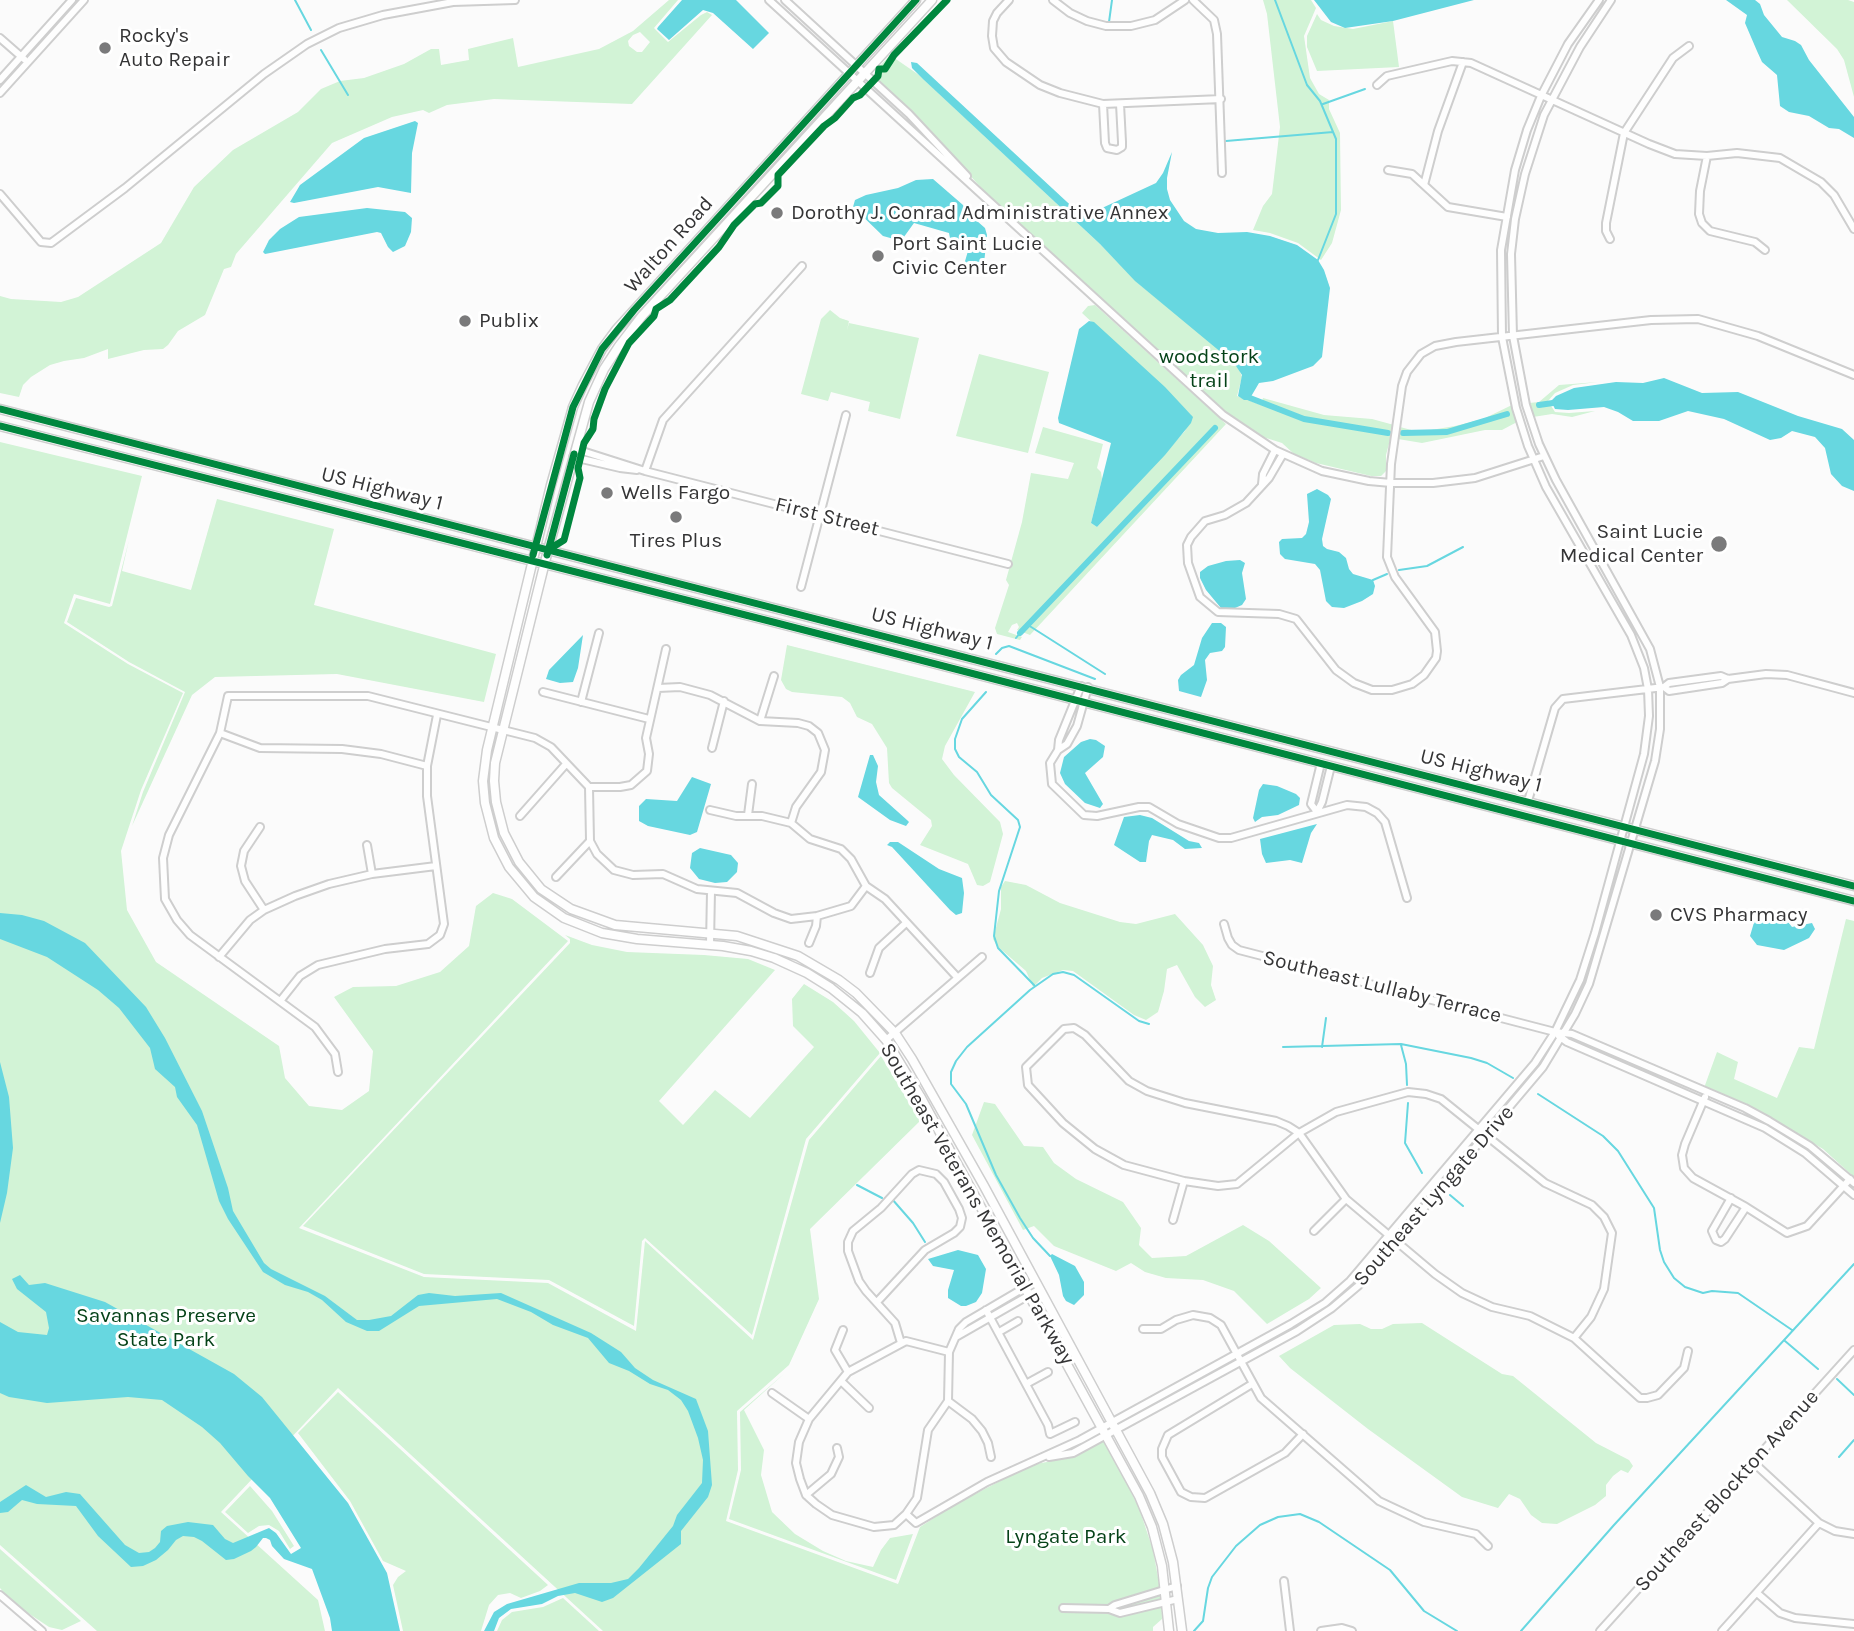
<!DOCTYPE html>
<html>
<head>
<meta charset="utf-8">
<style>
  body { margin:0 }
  canvas { display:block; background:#fbfbfb }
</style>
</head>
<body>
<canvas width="1854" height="1631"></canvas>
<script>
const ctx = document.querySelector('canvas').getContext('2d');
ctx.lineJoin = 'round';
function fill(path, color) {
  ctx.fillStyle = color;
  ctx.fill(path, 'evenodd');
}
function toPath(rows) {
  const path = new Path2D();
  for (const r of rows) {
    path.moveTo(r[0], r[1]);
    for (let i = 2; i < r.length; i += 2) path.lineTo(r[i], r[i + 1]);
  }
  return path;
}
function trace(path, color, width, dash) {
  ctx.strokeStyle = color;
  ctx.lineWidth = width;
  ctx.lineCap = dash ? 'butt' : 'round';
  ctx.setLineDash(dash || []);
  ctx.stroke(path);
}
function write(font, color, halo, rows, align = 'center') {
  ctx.font = font + ' Karla,sans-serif';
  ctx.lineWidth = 6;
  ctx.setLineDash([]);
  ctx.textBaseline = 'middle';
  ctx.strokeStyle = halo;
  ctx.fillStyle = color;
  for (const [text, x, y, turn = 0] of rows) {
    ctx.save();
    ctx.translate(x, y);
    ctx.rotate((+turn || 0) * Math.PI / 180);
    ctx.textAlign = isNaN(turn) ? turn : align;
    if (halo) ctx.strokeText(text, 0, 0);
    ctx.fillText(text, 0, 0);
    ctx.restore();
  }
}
const green = toPath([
  [669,0,678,0,654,28,668,42,701,15,707,12,712,15,632,104,494,99,447,105,429,113,423,110,392,117,332,143,236,254,231,267,224,269,205,315,178,331,168,345,163,349,144,350,108,359,108,349,84,358,64,361,50,365,31,377,23,385,19,397,0,393,0,296,11,299,61,302,78,297,161,243,194,187,233,150,298,112,321,89,340,81,364,78,404,64,431,49,439,49,441,65,469,60,468,49,513,38,518,67,599,49,633,31],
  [640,32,650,42,642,52,637,52,629,46,628,41,633,35],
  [1263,0,1311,0,1316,8,1304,36,1310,78,1319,94,1329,100,1329,109,1340,133,1341,210,1332,243,1321,260,1298,243,1270,233,1253,230,1263,206,1272,194,1280,127,1267,14],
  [1787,0,1848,0,1854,2,1854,97,1844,60,1837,49],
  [1317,14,1321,20,1334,26,1353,29,1393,21,1399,67,1317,71,1307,47,1307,36],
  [890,55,919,75,1100,244,1139,284,1226,354,1239,369,1242,377,1237,396,1261,405,1263,398,1324,415,1372,419,1394,425,1386,455,1386,471,1381,476,1371,476,1316,463,1294,454,1282,443,1263,437,1232,417,1022,228,994,202,917,117,878,81,880,66],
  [1095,305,1226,424,1030,635,1017,630,1019,627,1017,623,1012,625,1008,632,1022,637,1020,640,997,634,995,628,1009,585,1006,580,1022,522,1031,473,1068,479,1074,463,1035,453,1043,427,1103,444,1097,468,1101,472,1102,479,1091,523,1097,527,1185,431,1191,415,1082,313,1088,306],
  [830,310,840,318,849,321,847,330,849,323,919,338,900,419,868,411,870,402,831,392,828,401,801,394,821,319],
  [979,354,1049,372,1028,453,956,436],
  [1598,382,1573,385,1555,393,1548,401,1555,412,1569,413,1595,411,1572,417,1552,414,1533,417,1529,403,1539,402,1559,385],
  [1512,405,1517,422,1502,430,1485,430,1422,443,1398,439,1400,427,1419,432,1455,426,1483,419],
  [0,442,142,476,110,604,74,594,64,623,128,664,183,693,141,790,121,851,127,910,156,962,279,1046,285,1078,309,1106,342,1110,369,1091,373,1051,334,997,353,987,396,986,440,972,469,946,476,906,493,893,512,899,568,941,299,1228,424,1277,548,1283,636,1331,645,1241,753,1340,809,1140,881,1056,920,1121,810,1229,819,1299,789,1365,737,1411,738,1470,726,1521,898,1584,920,1527,954,1505,1031,1465,1052,1461,1105,1440,1139,1508,1153,1550,1161,1594,1162,1619,1153,1627,1153,1631,603,1631,338,1388,221,1512,318,1600,325,1631,97,1631,0,1545],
  [217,499,334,529,314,605,496,654,484,702,337,674,215,677,192,695,132,826,143,792,185,692,129,662,67,622,76,598,109,607,112,606,129,540,122,571,191,590],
  [787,645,975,692,945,746,942,759,954,775,1000,822,1003,834,990,882,983,886,977,885,968,864,920,845,932,826,931,820,892,788,889,783,887,748,872,724,857,717,850,703,842,697,792,692,786,689,781,680],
  [1005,881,1026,885,1060,903,1120,922,1136,924,1175,914,1203,945,1213,966,1211,985,1216,1000,1205,1007,1195,997,1177,965,1167,969,1164,991,1158,1012,1146,1020,1134,1015,1073,971,1063,970,1042,978,1033,987,1026,971,997,946,993,939,1001,909,1001,887],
  [1846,919,1854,921,1854,1177,1823,1149,1783,1125,1746,1105,1704,1088,1717,1052,1738,1062,1734,1079,1777,1098,1799,1047,1814,1049],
  [565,935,592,945,627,952,704,955,748,959,775,970,659,1101,683,1125,715,1090,750,1118,814,1047,793,1026,792,999,804,984,833,1002,854,1021,880,1053,806,1139,752,1335,645,1238,642,1241,634,1326,549,1280,424,1274,303,1226,570,943,570,939],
  [984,1102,995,1104,1024,1146,1043,1147,1054,1163,1076,1179,1123,1202,1141,1228,1139,1245,1152,1258,1186,1256,1243,1225,1269,1241,1321,1288,1309,1299,1267,1324,1234,1291,1203,1280,1166,1278,1145,1272,1131,1263,1116,1271,1054,1246,1034,1226,1023,1230,972,1135],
  [1422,1323,1502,1374,1513,1376,1596,1443,1629,1460,1633,1466,1628,1473,1621,1470,1613,1476,1606,1485,1606,1496,1595,1505,1557,1524,1542,1523,1531,1515,1520,1499,1509,1494,1498,1508,1462,1497,1368,1429,1290,1368,1279,1356,1334,1325,1360,1324,1371,1329,1382,1329,1393,1324],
  [785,1373,744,1410,764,1450,761,1475,772,1512,795,1534,823,1551,846,1561,873,1567,881,1550,890,1538,913,1534,896,1580,729,1519,741,1470,740,1412],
  [338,1392,548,1585,540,1591,521,1598,510,1593,498,1595,489,1605,481,1631,403,1631,393,1585,398,1577,406,1571,383,1561,350,1501,298,1433],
  [250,1486,272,1511,294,1546,290,1549,279,1531,269,1525,259,1526,248,1533,225,1512],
  [0,1549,81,1621,62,1630,49,1627,13,1603,0,1588],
  [563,1598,599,1631,497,1631,502,1620,512,1612,543,1607]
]);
const water = toPath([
  [682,0,736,0,769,33,753,49,713,13,703,10,669,40,657,29,658,27],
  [1314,0,1474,0,1393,21,1345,28,1331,22],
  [1726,0,1755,0,1760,4,1764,15,1782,37,1795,41,1801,45,1809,60,1854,117,1854,138,1839,129,1829,128,1809,116,1789,112,1780,106,1777,75,1762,62,1757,51,1745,23,1747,15],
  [911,62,917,63,1080,214,1087,215,1156,183,1163,173,1172,152,1167,178,1167,189,1170,200,1184,221,1196,229,1218,233,1247,232,1270,236,1297,245,1318,260,1324,270,1330,288,1322,357,1313,366,1273,381,1259,383,1249,400,1244,400,1238,396,1242,375,1234,363,1135,281,1100,244,924,80,912,68],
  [415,121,418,123,412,153,411,193,378,187,294,203,290,202,300,185,364,138],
  [933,179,963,205,969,214,985,228,987,235,983,273,963,268,968,251,962,246,951,243,949,233,914,223,901,241,894,239,883,236,853,207,855,200,866,195,898,188,916,180],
  [367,208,405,212,412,218,411,232,405,246,393,252,388,247,381,233,377,232,265,254,263,252,269,240,280,229,299,217],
  [1089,321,1094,322,1165,387,1193,417,1191,423,1165,455,1097,527,1091,523,1111,443,1059,423,1058,418,1079,329],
  [1664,378,1702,393,1738,392,1798,416,1842,429,1854,440,1854,491,1842,486,1831,474,1825,448,1815,437,1792,431,1781,438,1770,440,1724,419,1688,411,1659,421,1633,421,1618,412,1604,407,1568,410,1555,409,1551,401,1556,396,1574,388,1616,382,1643,383],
  [1317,489,1328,495,1331,499,1322,539,1323,546,1327,549,1339,552,1346,558,1349,569,1353,574,1373,580,1375,586,1373,594,1362,601,1344,608,1332,607,1326,601,1320,570,1315,564,1285,559,1280,554,1279,542,1282,539,1302,538,1306,534,1309,522,1307,494],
  [1240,560,1245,563,1242,573,1246,599,1242,605,1235,608,1221,608,1206,590,1200,578,1200,572,1208,566,1226,561],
  [1212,623,1221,623,1226,627,1225,647,1222,651,1210,653,1205,660,1207,680,1201,697,1179,691,1178,680,1181,675,1194,665,1202,638],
  [583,635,578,668,573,682,560,683,546,679,549,670],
  [1090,739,1096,740,1105,746,1103,757,1085,773,1103,804,1100,808,1085,803,1065,784,1060,773,1064,757,1081,742],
  [870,755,873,755,878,766,876,782,879,795,907,820,909,822,906,826,890,820,858,797],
  [692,777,711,784,697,832,690,835,648,826,639,821,639,806,646,799,677,801],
  [1263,784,1277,786,1296,794,1300,798,1299,805,1278,815,1262,817,1255,822,1253,818,1259,790],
  [1140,815,1152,818,1189,841,1199,843,1202,848,1185,849,1173,840,1152,835,1149,841,1146,862,1140,862,1114,845,1124,817],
  [1317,824,1311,833,1302,863,1290,860,1266,863,1262,854,1260,839],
  [890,842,898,842,939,869,962,878,964,893,962,913,956,915,950,910,892,847,887,845],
  [700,848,731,855,738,863,737,872,727,882,715,883,699,879,690,868,692,853],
  [1758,909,1784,917,1792,927,1812,923,1815,929,1809,938,1784,950,1757,945,1750,936],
  [0,913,22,915,44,921,85,943,146,1007,165,1038,202,1111,228,1188,233,1211,264,1263,271,1269,325,1296,357,1320,369,1320,391,1316,418,1295,429,1293,455,1296,501,1293,591,1333,621,1352,635,1368,653,1380,696,1399,708,1431,712,1485,708,1497,681,1531,681,1544,613,1598,602,1602,575,1593,558,1596,542,1604,511,1609,499,1618,494,1631,484,1631,494,1612,507,1604,579,1583,611,1583,628,1579,639,1568,673,1526,677,1515,702,1483,703,1460,698,1438,688,1411,681,1400,668,1390,650,1384,629,1371,609,1363,588,1338,553,1325,531,1312,497,1299,419,1306,379,1331,367,1331,346,1322,322,1300,308,1292,285,1285,263,1272,228,1219,219,1201,197,1125,177,1097,175,1087,155,1069,150,1048,119,1008,98,990,47,957,0,939],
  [0,1062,9,1097,13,1148,7,1193,0,1223],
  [958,1250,978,1255,986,1269,982,1293,976,1302,966,1306,961,1306,948,1298,948,1290,954,1270,933,1266,928,1259],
  [1052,1254,1075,1266,1084,1282,1084,1295,1074,1305,1066,1301,1063,1296,1059,1275,1050,1256],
  [20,1275,29,1285,45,1283,105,1302,234,1374,262,1397,348,1503,387,1573,400,1631,332,1631,330,1618,312,1569,284,1559,272,1546,270,1540,266,1538,263,1538,256,1547,251,1551,234,1559,226,1560,202,1541,194,1537,183,1536,176,1540,168,1550,156,1560,143,1566,131,1567,98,1536,76,1506,37,1504,22,1500,8,1512,0,1513,0,1502,26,1485,46,1497,66,1492,80,1494,125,1545,139,1553,149,1552,155,1548,160,1542,161,1531,167,1526,188,1522,213,1525,225,1539,233,1543,269,1528,276,1533,291,1554,301,1548,270,1498,248,1476,220,1443,202,1427,162,1400,128,1397,47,1403,9,1397,0,1393,0,1322,18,1332,47,1335,49,1328,46,1312,17,1289,12,1279]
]);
const stream = toPath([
  [295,0,311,30],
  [1275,0,1307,85,1320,101,1336,139,1336,214,1318,260],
  [1109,22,1112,0],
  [321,50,348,95],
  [1323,104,1365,89],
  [1226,141,1333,132],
  [1399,570,1427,566,1463,547],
  [1373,580,1387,574],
  [1028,625,1105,674],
  [1016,638,1020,633],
  [996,654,1002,648,1009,646,1095,679],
  [986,692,962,719,955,739,955,749,959,757,977,772,991,795,1018,820,1020,827,999,891,994,936,998,948,1034,985],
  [1401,1045,1406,1064,1407,1085],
  [1283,1047,1401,1044,1471,1058,1487,1063,1513,1078],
  [1322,1047,1326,1018],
  [1538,1094,1603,1136,1618,1151,1654,1208,1660,1250,1664,1262,1674,1278,1685,1287,1703,1293,1712,1291,1738,1293,1792,1330],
  [1408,1103,1405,1143,1422,1173],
  [857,1185,882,1198],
  [1450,1195,1463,1206],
  [892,1199,913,1223,925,1242],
  [1050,1256,1033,1238,1020,1218,996,1175,966,1104,951,1084,951,1072,956,1061,967,1047,1030,990,1053,974,1063,972,1074,975,1139,1021,1149,1024],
  [1785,1341,1818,1369],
  [1837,1379,1854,1395],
  [1839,1457,1854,1440],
  [1194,1631,1203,1621,1208,1588,1212,1577,1236,1546,1260,1525,1278,1517,1300,1514,1319,1522,1390,1570,1424,1611,1457,1631],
  [1521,1631,1614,1525,1854,1264]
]);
const canal = toPath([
  [1250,398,1304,419,1388,433],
  [1539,405,1553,403],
  [1403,433,1447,432,1507,414],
  [1020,633,1215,428]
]);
const minor = toPath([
  [769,0,1223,415,1275,450,1322,471,1369,481,1391,483,1433,483,1475,478,1544,456],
  [785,0,909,114,967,176],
  [1009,0,997,13,993,21,992,36,994,48,1006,62,1040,85,1060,93,1103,104,1221,99],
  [1053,0,1070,13,1087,21,1106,26,1131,26,1155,20,1185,0],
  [1193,0,1214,20,1217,34,1222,173],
  [0,38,24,59],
  [0,80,72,0],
  [1377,85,1387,76,1452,61,1471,63,1649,144,1675,154,1707,156,1737,153,1780,158,1821,182,1834,195,1854,229],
  [0,93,84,0],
  [1103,104,1105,143,1107,148,1117,150,1122,147,1122,142,1120,104],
  [1707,156,1700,191,1699,214,1702,223,1710,231,1755,242,1765,250],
  [1388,170,1412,174,1448,207,1507,217],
  [1424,185,1438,131,1463,62],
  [0,194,41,242,51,243,125,188,264,74,307,44,339,28,383,15,453,2,515,0],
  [1610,239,1606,231,1606,223,1624,133,1673,58,1689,46],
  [576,449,645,471,1008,564],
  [1283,454,1269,478,1246,503,1225,515,1205,521,1191,537,1187,545,1188,563,1200,597,1218,612,1279,614,1296,619,1336,670,1354,683,1372,690,1392,690,1412,684,1424,675,1436,658,1437,651,1435,632,1395,577,1387,557,1391,464,1402,386,1407,372,1421,354,1435,346,1456,342,1651,320,1698,319,1758,336,1854,375],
  [573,457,620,468,637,470],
  [645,471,663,420,802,266],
  [1262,484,1263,474,1275,450],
  [801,587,846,415],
  [1088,687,1077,726,1067,744,1058,750,1050,763,1052,784,1084,815,1097,816,1139,807,1149,807,1178,824,1219,838,1231,838,1347,805,1366,807,1377,813,1385,822,1407,898],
  [1664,687,1669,691,1722,683,1728,679],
  [658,688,680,687,710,695,760,721,798,723,809,726,818,733,825,750,821,772,796,807,791,823],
  [543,692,649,719],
  [581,702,599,633],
  [760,721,774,676],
  [220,733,260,748,342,749,381,754,427,766],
  [712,748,724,701],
  [1058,750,1059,740,1081,686],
  [1321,763,1311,804,1317,812,1322,802,1331,766],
  [589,787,590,841,597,854,614,870,633,875,663,874,697,889,737,893,774,913,791,919,817,916,851,906,866,886,851,859,841,849,810,839,791,823],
  [1528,801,1555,708,1563,699,1664,687,1669,683,1721,676,1728,679,1766,674,1787,675,1854,693],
  [710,810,736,816,762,816,791,823],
  [748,815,752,784],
  [520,816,566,764],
  [260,827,244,851,241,866,245,881,264,910],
  [367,845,372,874],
  [556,877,590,841],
  [866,886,885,899,957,977],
  [1224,924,1228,938,1232,945,1239,950,1555,1032,1572,1034,1745,1108,1769,1121,1810,1146,1854,1183],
  [809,943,816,926,817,916],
  [710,944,711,891],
  [219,957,250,920,264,910,295,896,329,884,372,874,436,866],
  [870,973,879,948,906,923],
  [281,1000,300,976,318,965,385,949,428,944,440,935,444,924,427,796,427,766,437,715],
  [1559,1036,1567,1042,1765,1128,1805,1153,1854,1195],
  [886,1040,982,957],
  [338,1072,335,1054,315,1027,190,935,177,920,165,899,163,858,169,835,220,733,228,696,368,696,535,738,551,747,589,787,620,787,631,785,647,771,649,754,646,738,666,649],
  [1705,1097,1685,1144,1682,1155,1684,1168,1693,1178,1746,1207,1787,1233,1807,1226,1850,1179],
  [1731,1198,1712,1231,1716,1240,1721,1242,1725,1239,1746,1207],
  [1173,1220,1184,1181],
  [1314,1231,1346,1199],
  [877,1302,925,1250,954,1233,960,1227,962,1218,959,1209,944,1182,936,1174,919,1170,912,1174,881,1208,853,1231,848,1242,848,1251,859,1281,866,1291,895,1323,901,1343],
  [986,1310,1048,1425,1050,1434,1075,1422],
  [1143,1329,1161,1329,1176,1320,1193,1315,1210,1318,1221,1325,1261,1398,1379,1501,1424,1522,1476,1534,1488,1546],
  [843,1330,835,1350,848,1372],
  [999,1332,1018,1321],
  [956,1337,1038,1290],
  [1574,1338,1591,1317,1604,1289,1612,1233,1604,1217,1592,1205,1545,1183,1441,1099,1426,1094,1408,1092,1336,1112,1299,1133,1237,1184,1218,1186,1184,1181,1124,1165,1095,1149,1063,1123,1028,1085,1026,1067,1064,1029,1074,1028,1085,1035,1129,1081,1147,1091,1185,1103,1276,1121,1288,1126,1299,1133,1346,1199,1435,1274,1462,1293,1492,1307,1530,1316,1574,1338,1640,1398,1647,1398,1658,1395,1684,1368,1688,1351],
  [949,1352,906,1341,848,1372,809,1419,799,1442,796,1463,800,1479,806,1495,816,1504,832,1515,874,1527,894,1525,906,1514,917,1498,928,1430,948,1401,949,1352,959,1329,966,1322,1034,1282],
  [841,1381,869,1408],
  [1026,1384,1048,1372],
  [1252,1384,1168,1435,1162,1449,1162,1457,1181,1492,1191,1497,1205,1498,1285,1453,1303,1434],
  [772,1393,809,1419],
  [948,1401,972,1419,982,1431,988,1443,991,1457],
  [1049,1457,1073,1453,1297,1331,1332,1308,1358,1286,1543,1067,1575,1014,1589,984,1655,761,1660,729,1660,687,1650,649,1556,480,1539,444,1526,405,1513,336,1511,254,1515,219,1525,174,1544,115,1580,47,1611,0],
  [1754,1463,1819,1523,1835,1531,1854,1534],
  [806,1495,831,1474,839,1457,837,1448],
  [906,1514,916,1523,987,1482,1080,1440,1291,1324,1325,1303,1350,1281,1535,1063,1555,1032,1580,980,1595,933,1644,754,1649,716,1648,689,1644,668,1631,635,1546,487,1528,446,1516,408,1502,337,1501,250,1515,170,1527,130,1541,96,1568,44,1599,0],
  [1284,1581,1290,1631],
  [1757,1593,1780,1613,1795,1618,1854,1624],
  [0,1595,42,1631],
  [1063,1608,1109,1609,1115,1605,1177,1586],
  [1109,1609,1120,1613,1178,1599],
  [1321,1631,1342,1628,1352,1631],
  [1600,1631,1854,1350],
  [1722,1631,1819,1523]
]);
const major = toPath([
  [916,0,616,330,602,349,583,385,573,407,551,485,487,750,483,781,485,803,494,838,509,867,534,897,564,918,602,933,637,939,723,946,751,951,774,958,807,973,831,988,862,1013,886,1040,920,1096,1139,1496,1152,1527,1162,1566,1169,1631],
  [932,0,642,316,619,346,604,369,589,402,548,550,495,763,494,781,496,802,504,833,519,862,541,889,571,909,615,925,737,936,798,956,839,980,856,993,895,1033,912,1059,984,1186,1150,1493,1163,1524,1173,1562,1182,1631],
  [0,409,1854,886],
  [0,426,773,622,1854,901]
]);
const cycleway = toPath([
  [0,409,1854,886],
  [0,426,773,622,1854,901],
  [548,550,564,540,580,478,578,468,584,443,593,429,594,419,605,389,629,343,654,316,656,309,670,300,719,247,734,225,755,204,761,203,778,186,778,175,824,126,835,118,853,98,860,95,878,76,879,69,885,69,894,55,947,0],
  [533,555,573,407,602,349,634,310,916,0],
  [547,555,574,454]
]);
const markers = [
  [105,48,7,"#7a7a7b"],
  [777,213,7,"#7a7a7b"],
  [878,256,7,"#7a7a7b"],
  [465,321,7,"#7a7a7b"],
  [607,493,7,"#7a7a7b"],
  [676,517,7,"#7a7a7b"],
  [1719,544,9,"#7a7a7b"],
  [1656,915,7,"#7a7a7b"]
];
const poiNames = [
  ["Rocky's",119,36],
  ["Auto Repair",119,60],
  ["Dorothy J. Conrad Administrative Annex",791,213],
  ["Port Saint Lucie",892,244],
  ["Civic Center",892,268],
  ["Publix",479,321],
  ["Wells Fargo",621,493],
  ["Saint Lucie",1703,532,"right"],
  ["Medical Center",1703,556,"right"],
  ["Tires Plus",676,541,"center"],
  ["CVS Pharmacy",1670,915]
];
const streetNames = [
  ["Walton Road",669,245,-48],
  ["US Highway 1",382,489,14],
  ["First Street",827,517,14],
  ["US Highway 1",932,629,14],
  ["US Highway 1",1481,771,14],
  ["Southeast Lullaby Terrace",1382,987,14],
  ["Southeast Lyngate Drive",1434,1196,-49],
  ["Southeast Veterans Memorial Parkway",977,1204,60],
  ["Southeast Blockton Avenue",1727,1491,-48]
];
const parkNames = [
  ["woodstork",1209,357],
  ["trail",1209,381],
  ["Savannas Preserve",166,1316],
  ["State Park",166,1340],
  ["Lyngate Park",1066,1537]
];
fill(green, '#d2f3d6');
fill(water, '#67d7e0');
trace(stream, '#67d7e0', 2);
trace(canal, '#67d7e0', 6);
trace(minor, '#cecece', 10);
trace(major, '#cecece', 11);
trace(minor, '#fefefe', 6);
trace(major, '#fefefe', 8);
trace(cycleway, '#00873e', 7);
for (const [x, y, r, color] of markers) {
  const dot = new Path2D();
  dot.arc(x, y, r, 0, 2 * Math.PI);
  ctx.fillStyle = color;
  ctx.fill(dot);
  trace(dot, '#fff', 2.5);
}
write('21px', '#353536', '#fff', poiNames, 'left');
write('21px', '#353536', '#fff', streetNames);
write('21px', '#054218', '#fff', parkNames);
</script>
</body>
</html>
